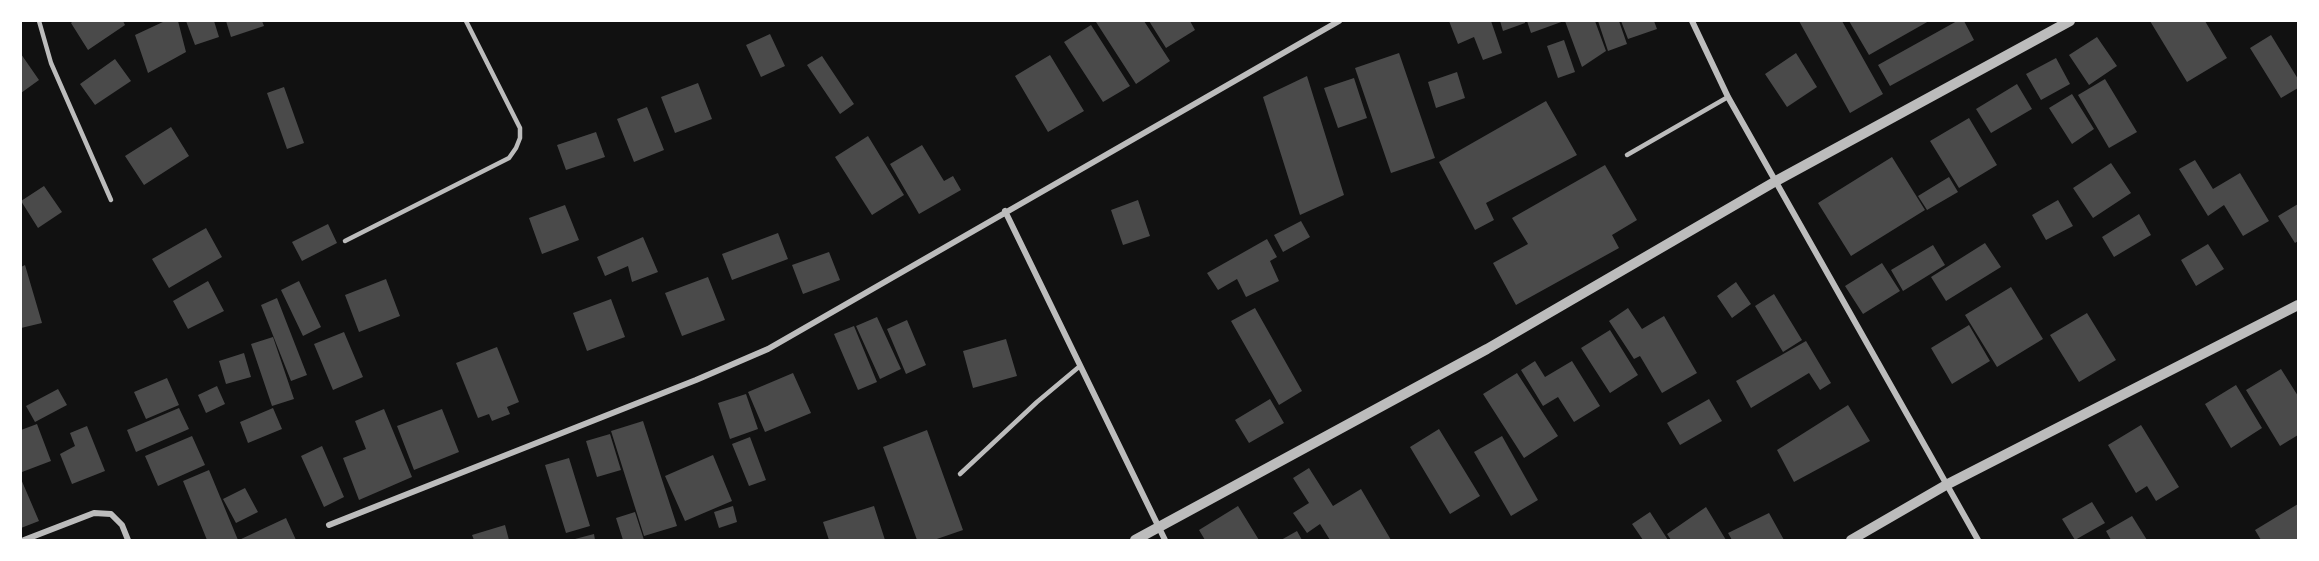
<!DOCTYPE html>
<html>
<head>
<meta charset="utf-8">
<style>
  body { margin:0 }
  #map { position:relative; width:2319px; height:561px; overflow:hidden; background:#111; font-family:Quicksand,sans-serif }
  canvas { display:block }
  .frame { position:absolute; inset:0; border:22px solid #fff; pointer-events:none }
</style>
</head>
<body>
<div id="map">
<canvas width="2319" height="561"></canvas>
<div class="frame"></div>
</div>
<script>
const ctx = document.querySelector('canvas').getContext('2d');
ctx.lineJoin = 'round';
function fill(path, color) {
  ctx.fillStyle = color;
  ctx.fill(path, 'evenodd');
}
function toPath(rows) {
  const path = new Path2D();
  for (const r of rows) {
    path.moveTo(r[0], r[1]);
    for (let i = 2; i < r.length; i += 2) path.lineTo(r[i], r[i + 1]);
  }
  return path;
}
function trace(path, color, width, dash) {
  ctx.strokeStyle = color;
  ctx.lineWidth = width;
  ctx.lineCap = dash ? 'butt' : 'round';
  ctx.setLineDash(dash || []);
  ctx.stroke(path);
}
const building = toPath([
  [73,21,123,21,125,25,88,50,71,23],
  [165,21,178,21,186,52,148,73,135,35],
  [186,21,214,21,219,37,195,45],
  [226,21,262,21,264,26,231,37],
  [1098,21,1144,21,1170,61,1136,84,1096,22],
  [1149,21,1190,21,1195,30,1166,48],
  [1449,21,1491,21,1502,53,1483,60,1474,37,1458,44],
  [1500,21,1525,21,1525,23,1503,31],
  [1527,21,1564,21,1531,33],
  [1565,21,1595,21,1606,51,1582,67],
  [1598,21,1619,21,1627,44,1608,51],
  [1621,21,1654,21,1657,29,1628,39],
  [1799,21,1842,21,1883,94,1850,113],
  [1849,21,1929,21,1869,55],
  [1957,21,1964,21,1974,40,1890,86,1878,65],
  [2150,21,2205,21,2227,58,2187,82],
  [1091,25,1130,86,1103,102,1064,42],
  [770,34,785,66,761,77,746,45],
  [2271,35,2298,79,2298,88,2281,98,2250,48],
  [2097,37,2117,66,2089,85,2069,55],
  [1564,40,1575,72,1558,78,1547,46],
  [1399,53,1435,158,1391,173,1355,68],
  [1796,53,1817,87,1787,107,1765,74],
  [21,54,39,80,21,93],
  [1050,55,1084,111,1048,132,1015,76],
  [822,56,854,104,840,114,807,65],
  [2056,58,2070,84,2041,100,2026,74],
  [115,59,131,81,95,105,80,84],
  [1457,72,1465,98,1436,108,1428,82],
  [1307,76,1344,195,1300,215,1263,97],
  [1354,78,1367,118,1338,128,1324,88],
  [2105,79,2137,132,2109,148,2078,95],
  [698,83,712,119,675,133,661,97],
  [2017,84,2032,109,1991,133,1976,109],
  [284,87,304,143,287,149,267,93],
  [2072,94,2094,129,2072,144,2049,108],
  [1546,101,1577,155,1486,203,1494,220,1475,230,1439,162],
  [647,107,664,150,634,162,617,119],
  [1969,118,1997,165,1959,188,1930,141],
  [171,127,189,156,144,185,125,156],
  [596,132,605,157,566,170,557,145],
  [868,136,904,195,872,215,835,157],
  [922,145,944,181,953,176,961,190,919,214,890,164],
  [1892,157,1925,210,1851,256,1818,203],
  [2195,160,2213,189,2240,173,2269,221,2243,236,2224,205,2208,216,2179,169],
  [2111,163,2131,193,2093,218,2073,188],
  [1605,165,1637,220,1612,235,1619,248,1516,305,1493,263,1528,244,1512,218],
  [1949,177,1958,192,1927,210,1918,196],
  [44,186,62,212,38,228,21,201],
  [1138,200,1150,236,1123,245,1111,210],
  [2058,200,2073,226,2046,240,2032,215],
  [2298,204,2298,241,2295,243,2278,216],
  [565,205,579,240,542,254,529,218],
  [2139,214,2151,235,2114,257,2102,237],
  [1301,221,1310,237,1283,252,1274,235],
  [328,224,337,243,302,261,292,242],
  [206,228,222,257,169,288,152,259],
  [778,233,788,259,732,280,722,254],
  [643,237,658,272,632,282,628,266,605,276,597,257],
  [1267,239,1277,257,1270,261,1279,281,1246,297,1237,279,1218,290,1207,273],
  [1985,243,2001,267,1946,301,1931,277],
  [2208,244,2224,269,2196,286,2181,260],
  [1933,245,1945,265,1903,291,1891,270],
  [829,252,840,280,803,294,792,265],
  [1882,263,1900,291,1863,314,1845,286],
  [25,265,42,323,21,328,21,267],
  [708,277,725,320,682,336,665,293],
  [386,279,400,316,359,332,345,295],
  [208,281,224,311,188,329,173,301],
  [299,281,321,327,303,336,281,290],
  [1736,282,1751,304,1732,318,1717,296],
  [2011,287,2043,339,1997,367,1965,315],
  [1774,294,1802,340,1783,352,1755,306],
  [277,298,307,375,291,381,261,305],
  [611,299,625,337,587,351,573,313],
  [1255,308,1302,391,1279,405,1231,321],
  [1628,308,1642,329,1664,316,1697,373,1662,393,1640,356,1634,359,1609,321],
  [2087,313,2116,360,2079,382,2050,335],
  [877,317,901,369,880,379,856,326],
  [907,320,926,365,906,374,887,329],
  [1969,325,1990,361,1952,384,1931,348],
  [854,326,877,382,858,390,834,334],
  [1610,330,1638,375,1610,393,1581,348],
  [344,332,363,377,333,390,314,344],
  [273,337,294,399,272,406,251,344],
  [1006,339,1017,376,973,388,963,351],
  [1806,341,1831,383,1820,390,1809,373,1751,408,1736,381],
  [497,347,519,402,507,407,510,414,492,421,489,414,478,418,456,363],
  [244,353,251,377,226,384,219,361],
  [1535,361,1545,377,1572,361,1600,406,1574,422,1558,397,1543,406,1521,370],
  [2281,369,2298,396,2298,435,2280,446,2246,390],
  [793,373,811,413,765,432,748,392],
  [1517,373,1558,436,1524,458,1483,394],
  [167,378,179,405,146,419,134,392],
  [2236,385,2262,428,2231,448,2205,404],
  [217,386,225,404,206,413,198,395],
  [58,389,67,405,35,422,26,406],
  [746,394,758,429,730,439,718,403],
  [1270,399,1284,423,1249,443,1235,420],
  [1709,399,1722,421,1680,445,1667,423],
  [1848,405,1870,441,1794,482,1777,450],
  [179,408,189,429,136,452,127,430],
  [273,408,282,429,248,443,240,422],
  [384,409,412,477,359,500,343,458,366,449,355,421],
  [442,409,459,452,414,470,397,426],
  [643,421,677,526,644,536,611,431],
  [37,424,51,461,22,472,21,430],
  [2141,425,2179,487,2156,501,2147,486,2136,493,2108,445],
  [87,426,105,471,72,484,60,454,75,446,70,433],
  [1439,429,1480,496,1450,514,1410,447],
  [927,430,963,530,934,540,917,540,883,447],
  [610,434,621,470,597,477,586,441],
  [192,436,205,465,158,486,145,456],
  [1502,436,1538,500,1511,516,1474,452],
  [750,437,766,480,749,486,732,444],
  [322,446,344,497,324,507,301,456],
  [713,455,732,501,685,521,665,476],
  [569,458,590,526,566,533,545,465],
  [1309,468,1333,506,1361,489,1391,540,1330,540,1320,524,1307,533,1293,513,1309,503,1293,478],
  [209,470,238,540,207,540,183,481],
  [21,479,39,521,21,528],
  [245,488,258,512,236,523,223,499],
  [2092,502,2105,523,2075,540,2062,519],
  [2298,504,2298,540,2261,540,2255,530],
  [733,506,737,522,719,528,714,512],
  [874,506,885,540,829,540,823,522],
  [1238,506,1259,540,1205,540,1199,530],
  [1706,507,1726,540,1671,540,1667,534],
  [635,512,644,540,623,540,616,518],
  [1650,512,1668,540,1643,540,1632,524],
  [1769,513,1784,540,1732,540,1728,533],
  [2132,516,2147,540,2111,540,2106,531],
  [286,518,296,540,239,540],
  [505,525,509,540,474,540,472,535],
  [1297,531,1302,540,1281,540],
  [594,534,595,540,575,540,575,539]
]);
const service = toPath([
  [39,21,51,63,111,200],
  [1627,155,1728,97],
  [345,241,509,158,516,148,520,138,520,128,466,21],
  [960,474,1037,402,1080,366]
]);
const minor = toPath([
  [1692,21,1728,97,1978,540],
  [1005,211,1165,540],
  [329,525,696,380,768,349,1339,21],
  [24,540,94,513,111,514,122,525,128,540]
]);
const tertiary = toPath([
  [1135,540,1487,349,1776,181,2070,21],
  [1851,540,1946,485,2298,305]
]);
fill(building, '#4a4a4a');
trace(service, '#bcbcbc', 4.5);
trace(minor, '#bcbcbc', 6);
trace(tertiary, '#bcbcbc', 10);
</script>
</body>
</html>
